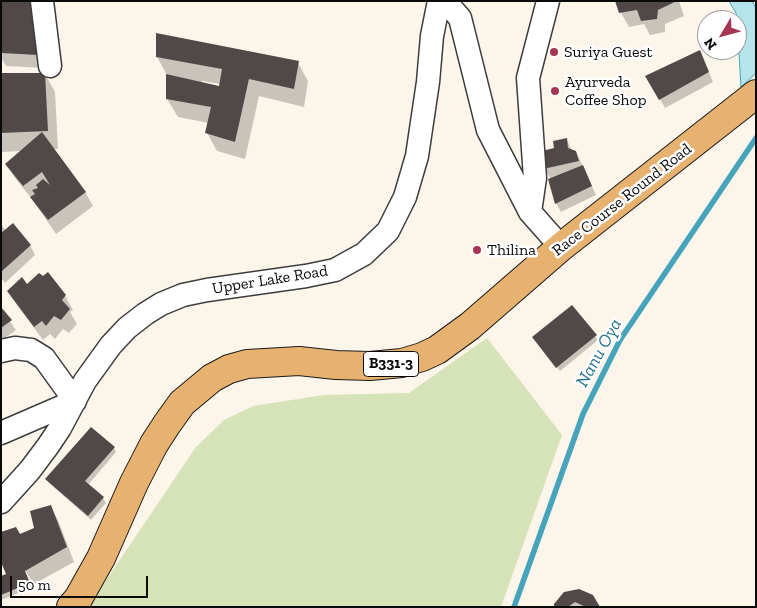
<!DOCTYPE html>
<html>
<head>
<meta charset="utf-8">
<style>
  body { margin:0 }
  #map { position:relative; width:757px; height:608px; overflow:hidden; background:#fcf5ea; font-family:"Zilla Slab",serif }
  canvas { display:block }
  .frame { position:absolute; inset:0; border:2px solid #0a0a0a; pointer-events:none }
  .north { position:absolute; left:697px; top:10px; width:50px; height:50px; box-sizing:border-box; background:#fff; border:1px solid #9d9d9d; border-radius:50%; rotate:233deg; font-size:14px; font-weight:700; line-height:20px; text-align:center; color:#0a0a0a }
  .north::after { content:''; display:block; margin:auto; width:18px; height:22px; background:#a73452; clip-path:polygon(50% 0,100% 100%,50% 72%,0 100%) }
  .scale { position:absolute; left:10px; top:576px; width:138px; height:22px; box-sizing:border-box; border:2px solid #0a0a0a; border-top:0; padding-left:6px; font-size:15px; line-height:18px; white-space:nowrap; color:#0a0a0a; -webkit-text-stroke:4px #fff; paint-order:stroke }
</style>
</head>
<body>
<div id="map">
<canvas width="757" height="608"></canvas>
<div class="frame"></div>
<div class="north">N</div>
<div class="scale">50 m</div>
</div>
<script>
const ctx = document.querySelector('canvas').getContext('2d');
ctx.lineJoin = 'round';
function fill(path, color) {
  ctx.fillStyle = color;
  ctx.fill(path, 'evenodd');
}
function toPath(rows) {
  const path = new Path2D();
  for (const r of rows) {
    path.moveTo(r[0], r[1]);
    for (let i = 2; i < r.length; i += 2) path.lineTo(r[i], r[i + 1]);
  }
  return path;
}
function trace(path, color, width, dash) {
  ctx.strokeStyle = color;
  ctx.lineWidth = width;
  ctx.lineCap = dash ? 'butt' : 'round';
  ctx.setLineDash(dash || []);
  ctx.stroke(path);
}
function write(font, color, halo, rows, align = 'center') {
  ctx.font = font + ' "Zilla Slab",serif';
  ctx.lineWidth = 5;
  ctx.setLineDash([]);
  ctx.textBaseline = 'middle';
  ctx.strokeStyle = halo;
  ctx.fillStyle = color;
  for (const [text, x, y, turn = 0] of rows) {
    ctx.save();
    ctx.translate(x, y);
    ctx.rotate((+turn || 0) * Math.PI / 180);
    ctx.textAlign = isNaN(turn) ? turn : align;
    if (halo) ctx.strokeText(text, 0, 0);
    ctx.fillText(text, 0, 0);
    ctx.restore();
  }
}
const green = toPath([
  [487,338,562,435,501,607,88,607,196,447,224,420,253,406,324,395,409,393]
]);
const water = toPath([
  [729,1,752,1,756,8,756,73,741,87,737,20,736,13,729,1]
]);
const shadow = toPath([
  [1,1,41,1,45,68,6,66,1,58],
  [617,1,679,1,684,16,665,24,665,32,650,35,644,24,629,27,621,13],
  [157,57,298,63,308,81,304,107,259,96,245,159,217,151,207,133,209,123,178,117,167,99,167,75],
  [202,81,221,84,220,87,202,83],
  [704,61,713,82,665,108,647,76],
  [1,74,45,74,55,92,58,149,53,149,85,192,93,206,56,234,32,199,15,178,7,164,22,151,1,152],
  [567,140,572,151,576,152,581,162,596,195,561,212,556,203,551,179,544,169,556,149],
  [1,224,6,231,30,245,35,255,5,283,1,278],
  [27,285,65,296,73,310,70,312,77,324,69,333,63,329,55,339,50,334,43,340,17,305,9,291],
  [572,306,598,340,560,371,536,341],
  [1,309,16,330,1,341],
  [114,448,116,452,88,485,103,498,106,503,91,520,49,483,47,479],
  [50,506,58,520,74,562,34,584,25,570,24,570,31,588,1,600,1,577,8,574,19,535,36,529],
  [565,593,599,607,555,607]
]);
const stream = toPath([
  [514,607,583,414,620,340,756,138]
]);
const building = toPath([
  [1,1,35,1,38,55,1,53],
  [615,1,677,1,658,10,657,19,641,21,637,10,619,13],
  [156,33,299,61,294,89,249,79,235,142,205,133,211,107,166,99,166,74,219,86,222,69,156,57],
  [700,50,709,72,659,100,645,76],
  [1,73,45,73,48,131,1,133],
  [42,132,86,192,48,220,30,197,35,194,32,190,38,188,36,185,43,179,50,185,42,172,23,186,5,164],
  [567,138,568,148,576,151,579,161,543,169,538,152,554,148,553,141],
  [583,165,592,186,555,204,548,179],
  [13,223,31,245,1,272,1,233],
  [48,272,66,295,62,300,70,309,61,320,54,316,46,326,42,321,34,327,7,291,22,277,27,284,39,273,43,276],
  [572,305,597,335,556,368,532,337],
  [1,307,12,320,1,328],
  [91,427,115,447,85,481,104,497,88,516,45,479],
  [51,505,67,547,25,571,30,583,1,595,1,576,6,574,1,562,1,532,16,527,20,534,34,528,30,511],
  [579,589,593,595,600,607,586,607,575,602,568,607,554,607,554,604,564,592]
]);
const minor = toPath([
  [42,1,50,66],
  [445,1,460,18,488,130,530,212,561,247],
  [530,212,535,178,528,78,548,1],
  [1,351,15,348,31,350,44,358,75,401,1,433],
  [1,502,30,470,48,446,60,428,85,381,111,345,127,328,145,314,161,304,183,295,207,290,306,276,335,270,364,254,388,231,405,197,417,156,428,82,432,36,439,1]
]);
const major = toPath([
  [71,607,78,599,101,558,134,483,154,444,167,424,182,403,212,378,229,369,247,364,299,361,336,365,370,366,402,363,422,357,437,350,470,326,561,247,756,94]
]);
const markers = [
  [554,52,5,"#a73452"],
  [555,91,5,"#a73452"],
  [477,250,5,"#a73452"]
];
const shields = [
  [391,364,55]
];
const shieldNames = [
  ["B331-3",391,364]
];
const poiNames = [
  ["Suriya Guest",564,52],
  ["Ayurveda",565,82],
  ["Coffee Shop",565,100],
  ["Thilina",487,250]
];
const streetNames = [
  ["Race Course Round Road",622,200,-38],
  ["Upper Lake Road",270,280,-9]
];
const waterNames = [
  ["Nanu Oya",599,353,-61]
];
fill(green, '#d6e2b8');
fill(water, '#b5e4ed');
trace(water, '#45a4bb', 1);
fill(shadow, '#0003');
trace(stream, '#45a4bb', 5.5);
fill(building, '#514948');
trace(minor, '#3d3d3d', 25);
trace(major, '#1b1b1b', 30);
trace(minor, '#fff', 22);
trace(major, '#e7b16f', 28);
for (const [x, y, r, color] of markers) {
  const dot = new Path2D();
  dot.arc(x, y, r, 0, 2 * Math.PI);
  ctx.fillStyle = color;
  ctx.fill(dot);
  trace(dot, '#fff', 2);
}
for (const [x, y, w] of shields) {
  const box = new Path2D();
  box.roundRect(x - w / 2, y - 12.5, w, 25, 4);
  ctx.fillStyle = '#fff';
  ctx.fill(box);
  trace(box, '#0a0a0a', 1);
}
write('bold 15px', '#0a0a0a', null, shieldNames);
write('16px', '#0a0a0a', '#fff', poiNames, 'left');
write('16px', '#0a0a0a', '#fff', streetNames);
write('italic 18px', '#24738b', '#fff', waterNames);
</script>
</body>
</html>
